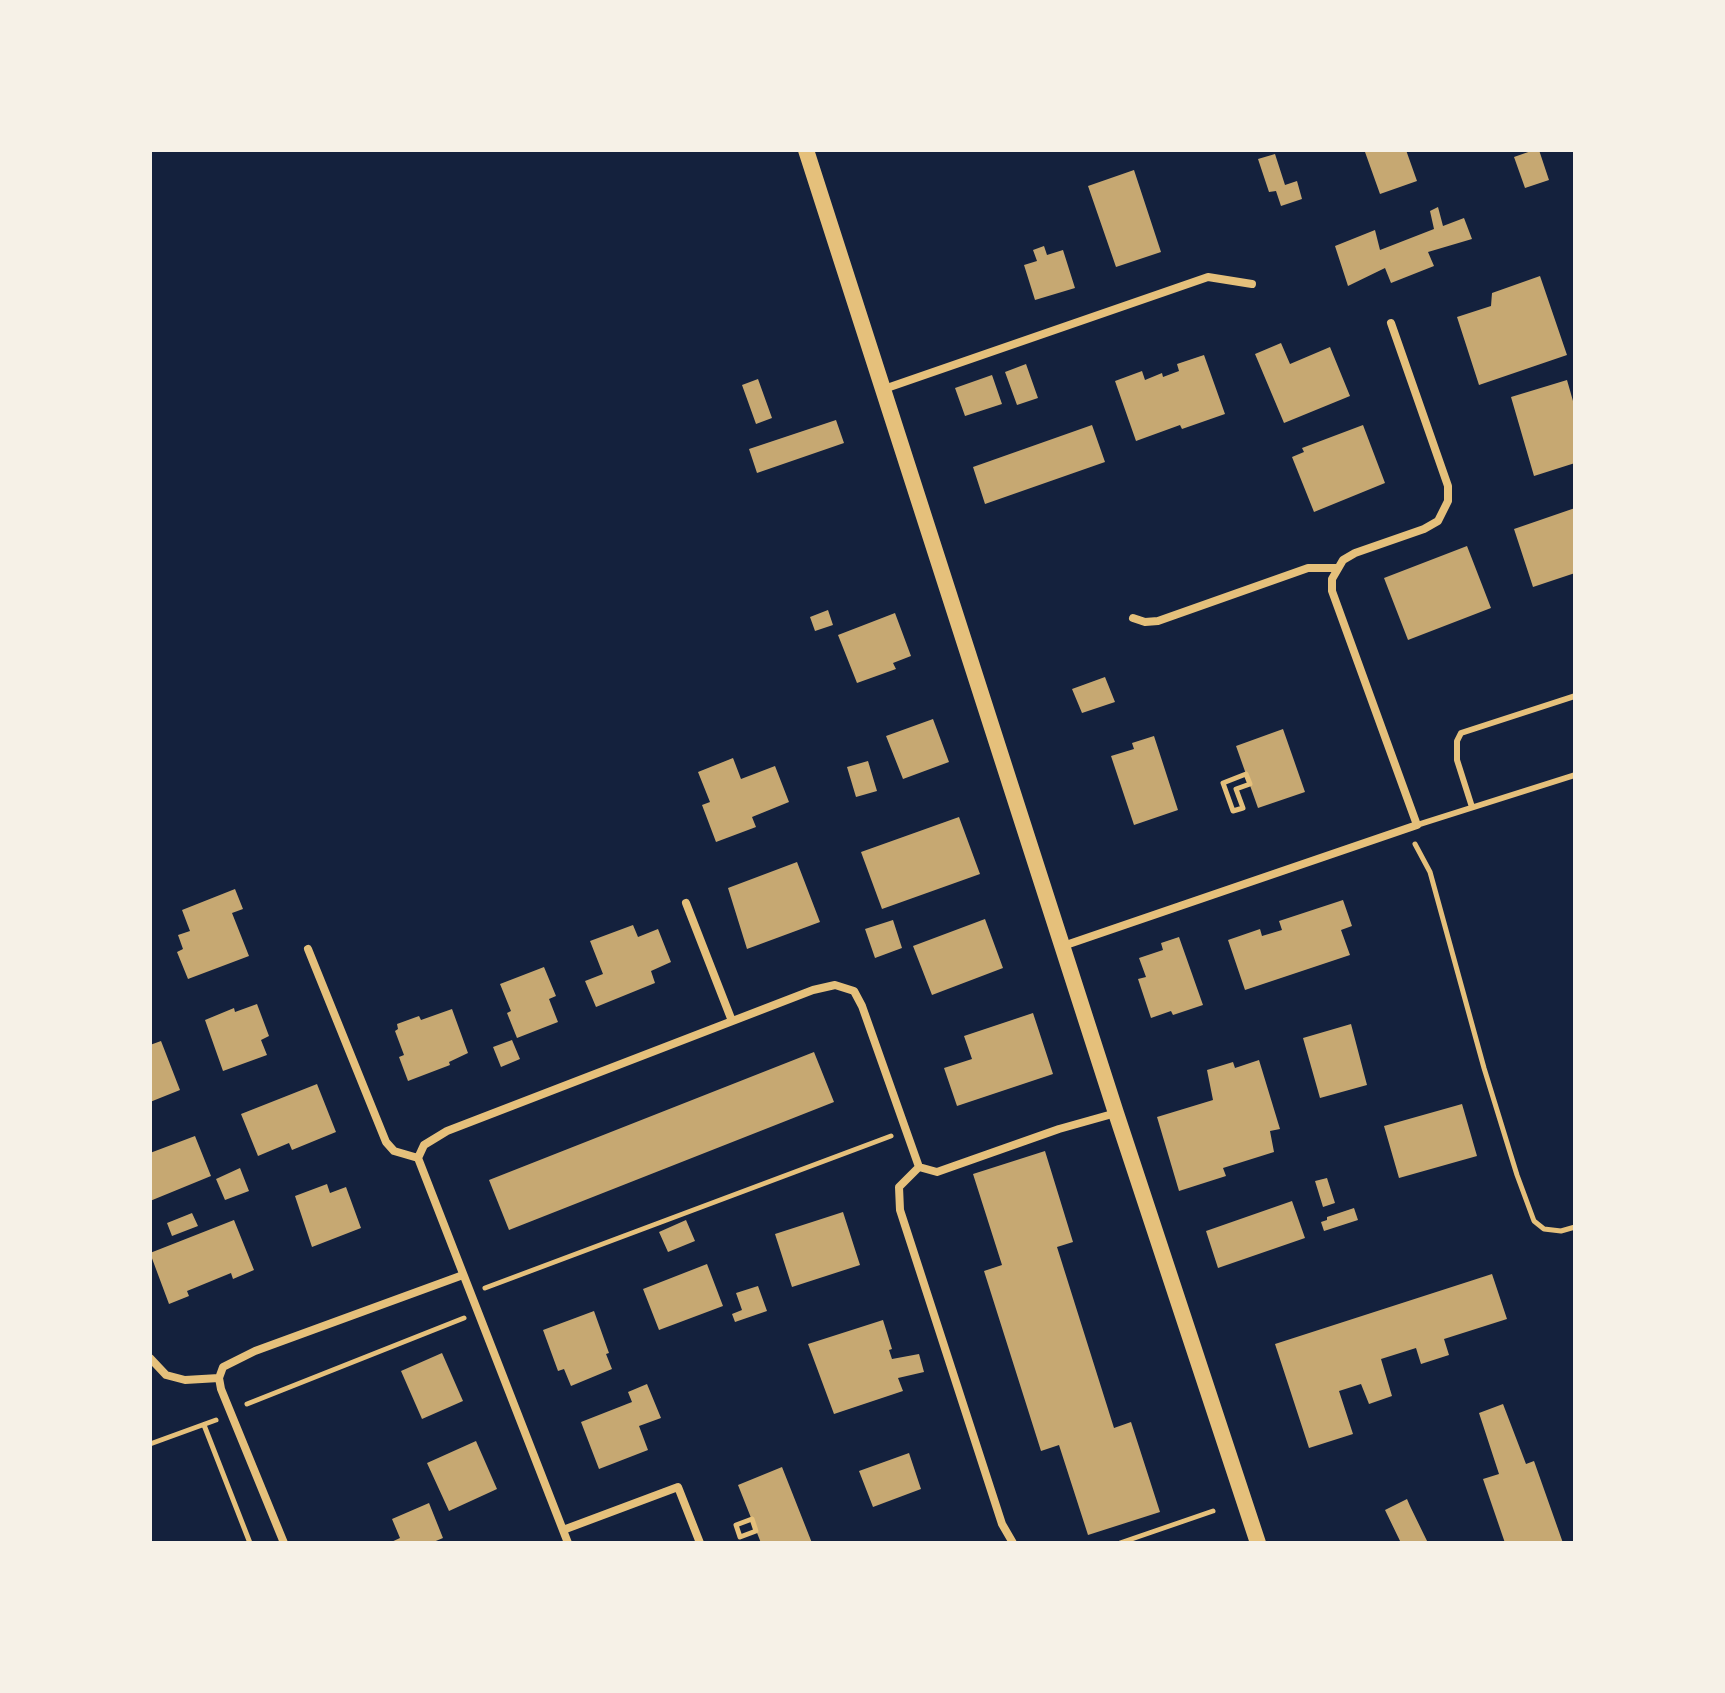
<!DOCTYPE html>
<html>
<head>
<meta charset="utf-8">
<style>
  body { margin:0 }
  #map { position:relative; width:1725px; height:1693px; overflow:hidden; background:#14213d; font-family:"Varela Round",sans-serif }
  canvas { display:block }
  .frame { position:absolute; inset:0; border:152px solid #f6f1e7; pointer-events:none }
</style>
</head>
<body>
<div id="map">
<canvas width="1725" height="1693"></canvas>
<div class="frame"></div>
</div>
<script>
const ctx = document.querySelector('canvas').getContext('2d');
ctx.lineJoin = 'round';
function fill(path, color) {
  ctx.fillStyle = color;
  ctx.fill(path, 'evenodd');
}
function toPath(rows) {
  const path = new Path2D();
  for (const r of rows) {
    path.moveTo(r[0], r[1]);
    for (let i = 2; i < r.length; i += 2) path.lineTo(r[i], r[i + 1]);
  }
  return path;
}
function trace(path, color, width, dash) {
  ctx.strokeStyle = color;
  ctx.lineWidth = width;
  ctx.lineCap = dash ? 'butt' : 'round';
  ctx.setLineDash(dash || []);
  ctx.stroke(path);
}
const building = toPath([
  [1371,150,1406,150,1417,181,1380,194,1365,152],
  [1534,150,1539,150,1549,180,1525,188,1514,157],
  [1275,154,1285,185,1297,181,1302,199,1281,206,1276,191,1269,192,1258,159],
  [1134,170,1161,252,1116,267,1088,186],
  [1438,207,1443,226,1464,218,1472,239,1428,252,1434,266,1391,283,1385,268,1348,286,1335,246,1375,230,1380,250,1434,229,1430,211],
  [1044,246,1047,255,1063,250,1075,288,1035,300,1024,265,1037,261,1033,250],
  [1540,276,1567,355,1479,385,1457,317,1491,306,1492,293],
  [1281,343,1290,364,1330,347,1350,396,1284,423,1255,354],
  [1204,355,1225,414,1182,429,1180,425,1136,441,1115,381,1142,371,1145,380,1162,373,1163,377,1179,371,1177,364],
  [1026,364,1038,398,1017,405,1005,372],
  [992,375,1002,404,965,416,955,388],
  [758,379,772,418,756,424,742,385],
  [1567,380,1575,408,1575,463,1534,476,1511,397],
  [836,420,844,443,757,473,749,449],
  [1092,425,1105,462,985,504,973,467],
  [1363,425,1385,483,1314,512,1292,457,1304,452,1302,448],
  [1575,508,1575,573,1533,587,1514,529],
  [1467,546,1491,608,1408,640,1384,578],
  [828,610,833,625,815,631,810,617],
  [895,613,911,656,893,663,896,669,857,683,838,635],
  [1105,677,1115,702,1082,713,1072,689],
  [933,719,949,762,903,779,886,736],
  [1283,729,1305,792,1258,808,1236,746],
  [1154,736,1178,810,1134,825,1111,756,1134,749,1132,743],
  [733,758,741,779,775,766,789,802,752,817,756,827,716,842,702,805,710,802,698,772],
  [868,761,877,791,856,797,847,767],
  [959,817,980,874,882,909,861,852],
  [797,862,820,922,747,949,728,888],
  [235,889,243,909,232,913,249,956,188,979,177,952,183,949,178,935,190,931,182,910],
  [1343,900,1352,926,1341,930,1350,955,1245,990,1228,940,1260,929,1262,936,1282,930,1279,921],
  [985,919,1003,968,932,995,913,946],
  [893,920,902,948,875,958,865,929],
  [633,925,638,937,658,929,671,962,651,971,655,983,596,1007,585,981,603,974,590,941],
  [1179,937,1203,1005,1173,1015,1171,1011,1151,1018,1138,979,1146,977,1139,958,1163,950,1161,943],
  [544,967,556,996,549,999,558,1022,517,1038,507,1013,511,1011,500,984],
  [257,1004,269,1036,261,1040,267,1055,223,1071,205,1020,234,1008,235,1012],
  [452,1009,468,1053,449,1062,450,1065,408,1081,399,1057,404,1055,395,1031,398,1029,397,1024,419,1016,421,1020],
  [1033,1013,1053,1074,957,1106,944,1068,972,1059,964,1036],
  [1351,1024,1367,1085,1320,1098,1303,1038],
  [512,1040,520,1059,501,1067,493,1047],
  [161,1041,180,1090,150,1102,150,1045],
  [814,1052,834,1102,509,1230,489,1180],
  [1259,1060,1280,1129,1270,1131,1274,1152,1223,1168,1226,1176,1179,1191,1157,1117,1213,1100,1207,1070,1233,1062,1235,1068],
  [317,1084,336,1132,292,1150,289,1143,258,1156,241,1114],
  [1462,1104,1477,1156,1399,1178,1384,1126],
  [195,1136,211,1176,150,1201,150,1153],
  [1045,1151,1073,1242,1057,1247,1114,1428,1131,1422,1160,1512,1088,1535,1059,1445,1041,1451,984,1271,1002,1265,973,1174],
  [240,1168,249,1191,225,1200,216,1179],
  [1327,1178,1335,1203,1323,1207,1315,1181],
  [327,1184,330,1193,346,1187,361,1228,312,1247,295,1196],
  [1292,1201,1305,1238,1218,1268,1206,1231],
  [1354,1208,1358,1220,1324,1231,1321,1222,1327,1220,1327,1217],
  [843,1212,860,1265,792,1287,775,1234],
  [192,1213,198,1226,172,1236,167,1223],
  [234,1220,254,1270,233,1279,231,1273,187,1291,189,1296,169,1304,150,1253],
  [686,1220,695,1241,668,1252,659,1232],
  [707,1264,723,1306,659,1330,643,1289],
  [1492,1274,1507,1319,1444,1339,1449,1355,1421,1364,1416,1348,1381,1359,1392,1396,1369,1404,1361,1384,1339,1391,1353,1434,1309,1448,1275,1344],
  [758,1286,767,1311,735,1322,732,1314,742,1310,736,1293],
  [594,1311,609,1353,606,1354,612,1369,571,1386,564,1369,558,1371,543,1330],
  [883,1320,892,1349,889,1350,892,1359,919,1354,924,1372,898,1378,903,1391,834,1414,808,1344],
  [442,1353,463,1401,422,1419,401,1371],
  [647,1384,661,1418,639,1426,648,1450,599,1469,581,1422,632,1402,628,1392],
  [1503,1404,1526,1464,1534,1461,1563,1543,1505,1543,1483,1479,1499,1474,1479,1413],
  [476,1441,497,1489,449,1511,427,1463],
  [909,1453,921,1489,873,1507,859,1471],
  [782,1467,812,1543,761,1543,738,1485],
  [1407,1499,1410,1506,1428,1543,1401,1543,1385,1510],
  [429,1503,443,1538,431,1543,389,1543,400,1538,392,1519]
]);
const path = toPath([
  [1246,774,1250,784,1236,789,1243,808,1233,811,1223,783,1246,774],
  [1415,844,1430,872,1484,1068,1517,1175,1534,1221,1544,1229,1561,1231,1575,1227],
  [485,1288,891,1136],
  [247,1404,464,1318],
  [204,1425,250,1543],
  [150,1444,216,1420],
  [752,1519,756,1531,740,1537,736,1525,752,1519],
  [1120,1543,1213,1511]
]);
const service = toPath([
  [1472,807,1457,760,1457,741,1461,733,1575,696],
  [1417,825,1575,775]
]);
const minor = toPath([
  [884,389,1208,277,1252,284],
  [1133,618,1145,622,1158,621,1308,568,1336,568],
  [686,903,732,1021],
  [1063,946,1417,825,1332,591,1332,579,1343,560,1355,553,1424,529,1438,521,1448,501,1448,486,1391,323],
  [308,949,386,1142,394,1151,418,1158,568,1543],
  [418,1158,424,1145,447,1131,813,990,835,985,854,991,862,1006,919,1167],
  [919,1167,899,1187,900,1210,1002,1524,1013,1543],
  [919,1167,937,1172,1059,1129,1116,1113],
  [150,1358,166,1375,185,1380,219,1378],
  [563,1530,678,1487,700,1543],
  [284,1543,221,1389,219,1378,223,1367,255,1351,463,1275]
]);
const secondary = toPath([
  [806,150,1116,1113,1258,1543]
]);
fill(building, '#c6a872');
trace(path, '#e5c07b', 5);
trace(service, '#e5c07b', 6);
trace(minor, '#e5c07b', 8);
trace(secondary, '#e5c07b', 16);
</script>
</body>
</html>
